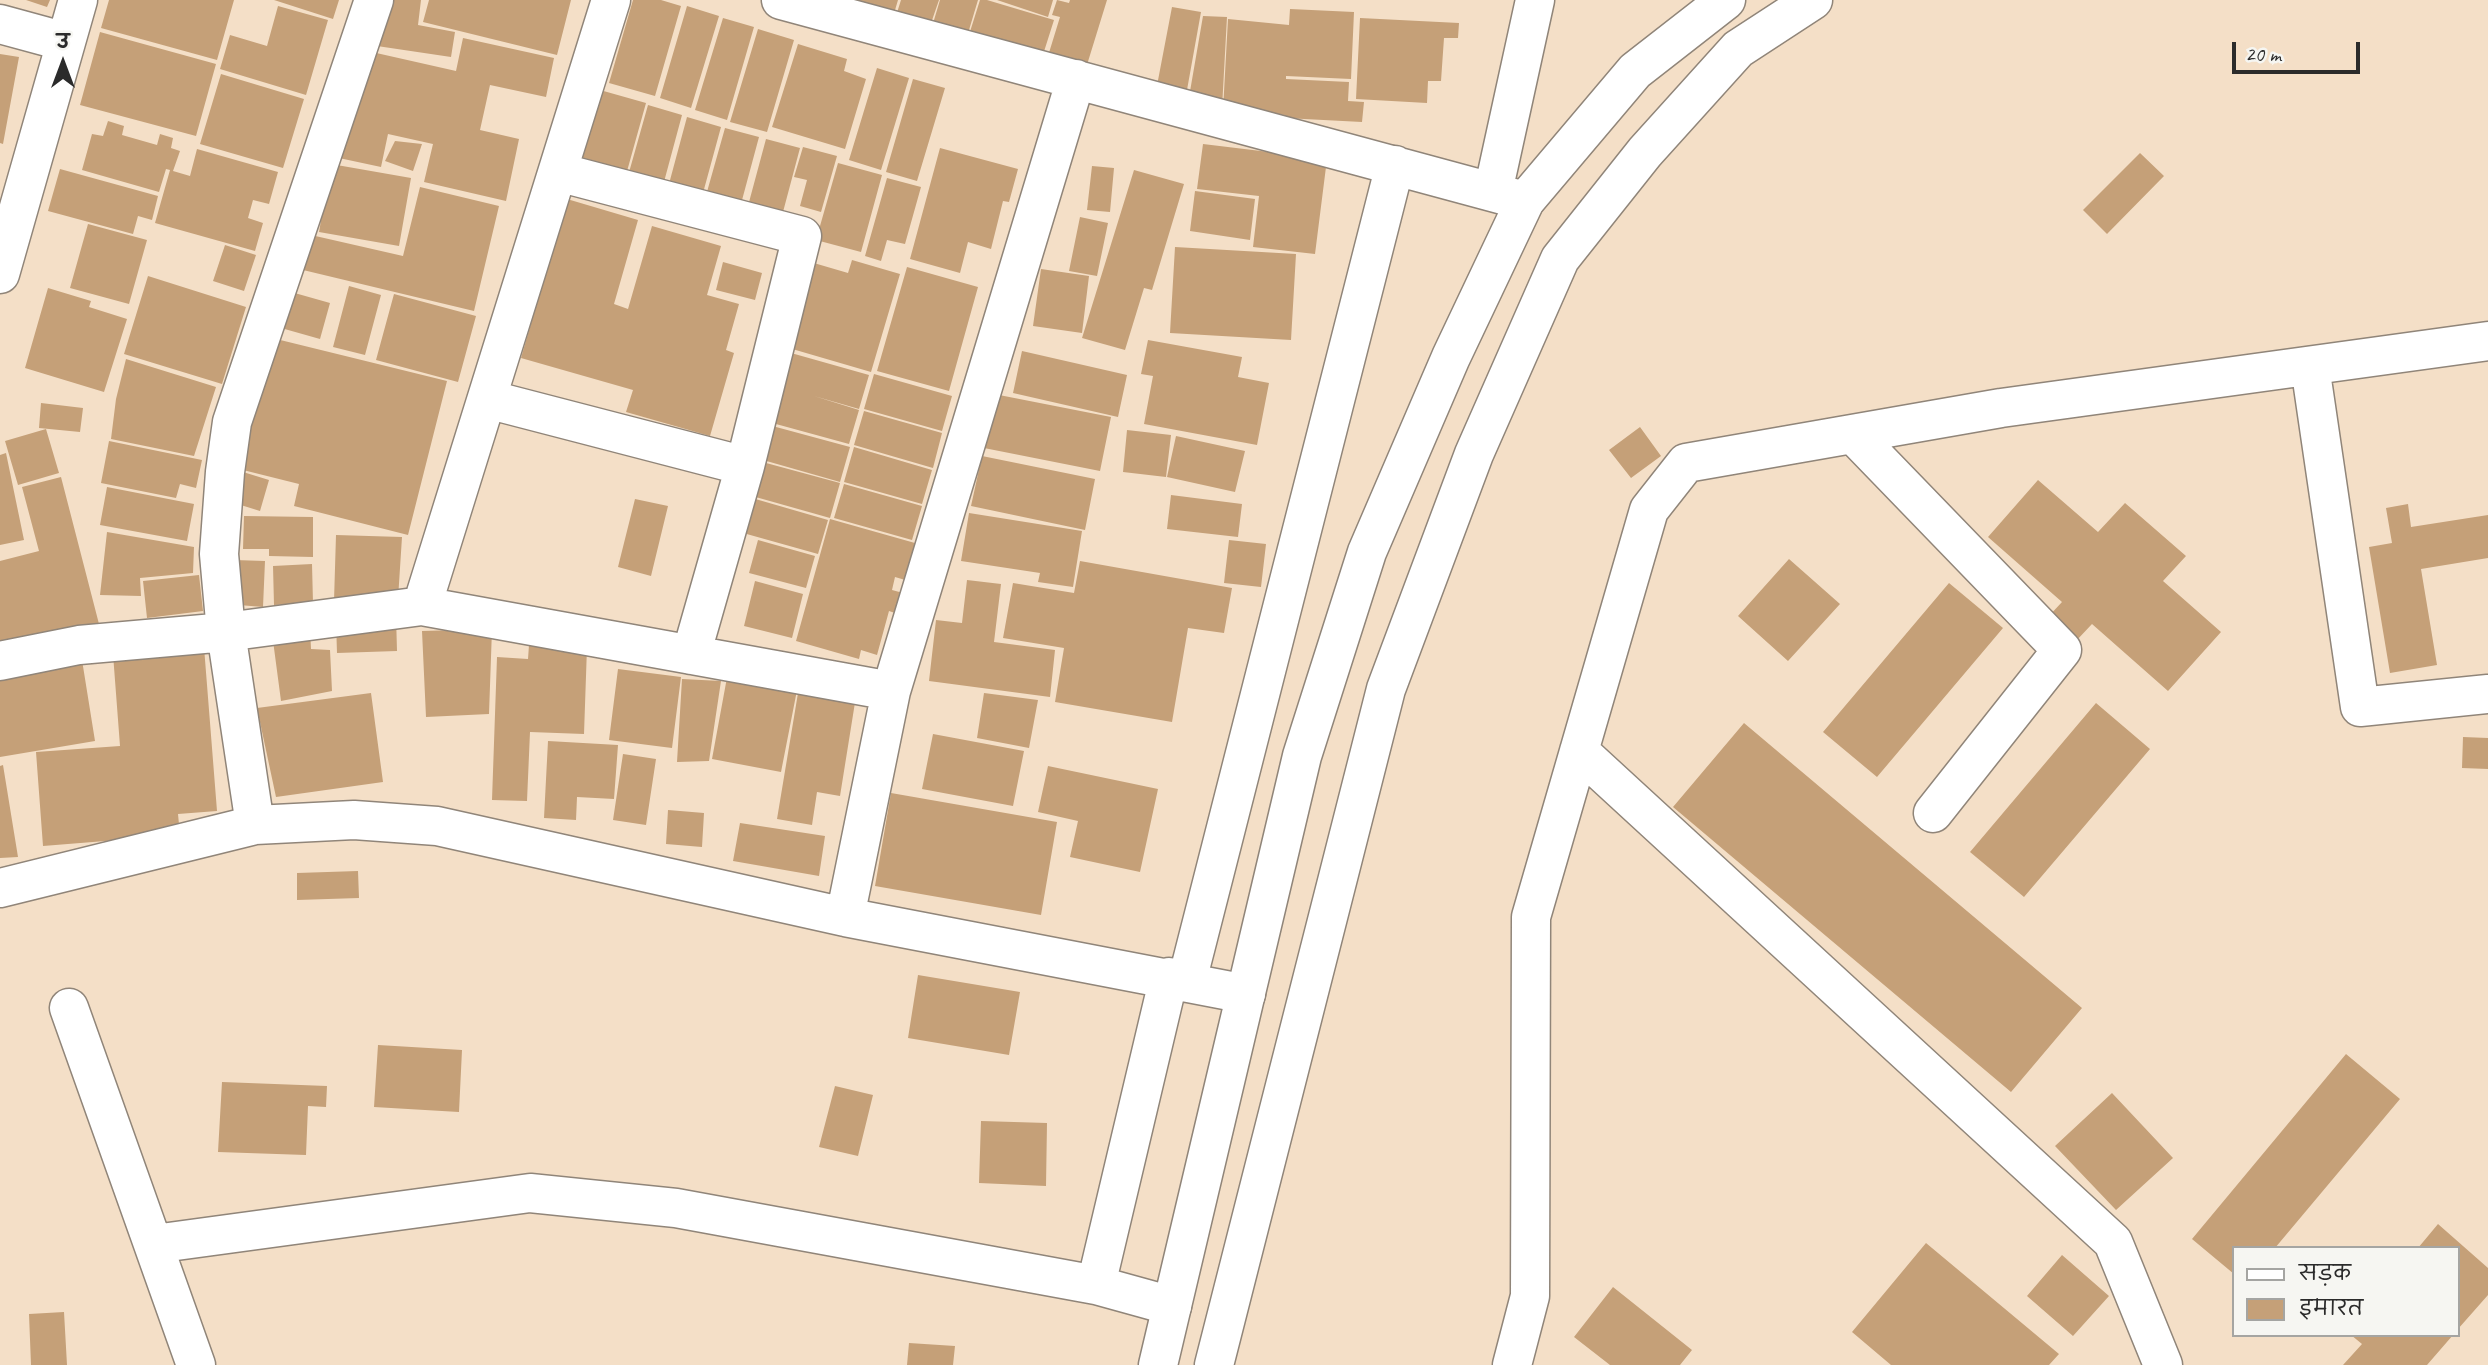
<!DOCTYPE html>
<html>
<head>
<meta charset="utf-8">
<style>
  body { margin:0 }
  #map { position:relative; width:2488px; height:1365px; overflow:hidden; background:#f4dfc7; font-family:Caveat,"Playpen Sans Deva",sans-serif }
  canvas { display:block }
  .legend { position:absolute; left:2232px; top:1246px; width:228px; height:91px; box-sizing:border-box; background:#f6f6f2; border:2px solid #a5a5a2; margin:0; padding:9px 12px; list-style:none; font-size:21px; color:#2b2b2b }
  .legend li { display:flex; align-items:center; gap:14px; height:35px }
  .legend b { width:35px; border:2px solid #a5a5a2 }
  .north { position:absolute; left:28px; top:28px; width:70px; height:70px; -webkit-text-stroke:5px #f6f6f2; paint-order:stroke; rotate:0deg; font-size:19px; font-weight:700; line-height:28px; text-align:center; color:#2b2b2b }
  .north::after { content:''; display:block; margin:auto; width:24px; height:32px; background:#2b2b2b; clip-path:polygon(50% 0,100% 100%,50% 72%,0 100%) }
  .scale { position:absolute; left:2232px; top:42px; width:128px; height:32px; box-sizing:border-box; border:4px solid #2b2b2b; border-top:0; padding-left:9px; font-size:21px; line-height:24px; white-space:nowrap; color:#2b2b2b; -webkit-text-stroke:5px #f6f6f2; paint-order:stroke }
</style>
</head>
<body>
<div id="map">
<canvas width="2488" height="1365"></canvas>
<ul class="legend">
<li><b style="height:9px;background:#fff"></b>सड़क</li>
<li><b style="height:19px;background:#c5a078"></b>इमारत</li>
</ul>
<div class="north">उ</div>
<div class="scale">20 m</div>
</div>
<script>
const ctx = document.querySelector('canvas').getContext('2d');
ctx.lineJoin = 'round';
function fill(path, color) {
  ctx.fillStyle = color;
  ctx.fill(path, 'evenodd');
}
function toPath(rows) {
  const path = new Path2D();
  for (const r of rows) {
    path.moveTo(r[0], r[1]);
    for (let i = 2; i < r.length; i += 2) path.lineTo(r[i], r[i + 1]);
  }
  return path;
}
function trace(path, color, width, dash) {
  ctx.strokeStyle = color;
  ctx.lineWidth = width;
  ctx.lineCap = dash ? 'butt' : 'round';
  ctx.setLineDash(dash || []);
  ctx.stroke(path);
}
const building = toPath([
  [26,0,50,0,47,7],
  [109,0,234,0,217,60,101,28],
  [274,0,339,0,333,19],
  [383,0,421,0,418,25,455,32,451,57,377,46],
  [429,0,571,0,557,55,423,22],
  [633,0,661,0,681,6,655,96,609,83],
  [848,0,898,0,893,17],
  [901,0,939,0,929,29,895,19],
  [940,0,978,0,966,40,931,30],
  [980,0,987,0,1054,20,1041,61,968,38],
  [997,0,1053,0,1048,17],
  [1057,0,1069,3,1070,0,1107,0,1086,68,1048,56,1060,17,1052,15],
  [278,6,328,20,306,95,220,69,230,35,267,46],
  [687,6,719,16,691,108,660,98],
  [1172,7,1201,12,1185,101,1155,96],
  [1290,9,1354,12,1351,79,1286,76,1286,79,1349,82,1348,101,1364,102,1362,122,1285,118,1285,115,1223,110,1228,19,1289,25],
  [1203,16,1227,17,1222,108,1188,103],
  [723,18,754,27,727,120,695,110],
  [1360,18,1459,23,1458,38,1444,38,1441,81,1428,81,1427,103,1356,99],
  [758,29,794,40,767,132,730,122],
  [100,32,216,64,196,136,80,105],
  [463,38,554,58,546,97,490,85,480,130,519,139,506,201,424,182,433,144,388,134,381,167,339,158,363,50,456,71],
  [798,44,847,59,844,71,866,79,845,149,772,127],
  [0,54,19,57,3,144,0,143],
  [877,68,909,78,881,170,849,160],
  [221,74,304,99,283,168,200,144],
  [913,79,945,88,917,181,886,172],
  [600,90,646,103,624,182,578,169],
  [648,105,682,115,661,193,626,183],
  [687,117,721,127,700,204,666,195],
  [108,121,124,126,122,135,157,145,160,134,173,138,171,148,180,151,173,171,190,176,197,149,278,172,269,204,253,200,248,218,263,223,255,251,155,223,170,170,166,169,159,192,82,170,92,134,103,136],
  [725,128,759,137,738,215,703,206],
  [766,139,800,148,779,227,745,217],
  [395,141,422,144,413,171,385,161],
  [1203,144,1327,159,1315,254,1253,247,1259,196,1197,189],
  [803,147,837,156,821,212,800,206,807,180,794,177],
  [940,148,1018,169,1009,202,1003,201,991,249,968,242,960,273,910,259],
  [2140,153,2164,176,2107,234,2083,210],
  [838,163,882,175,861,252,816,240],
  [331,164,411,178,399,246,319,232],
  [1092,166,1114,168,1110,212,1087,210],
  [60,169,158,196,152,220,138,216,133,234,48,211],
  [1134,170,1184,184,1152,290,1144,288,1125,350,1082,338],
  [887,178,921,187,905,244,887,240,881,261,865,256],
  [420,187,499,206,474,311,303,270,311,235,403,256],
  [1195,191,1255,199,1250,240,1190,231],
  [567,199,638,220,614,304,628,309,652,226,721,246,707,295,739,304,726,350,734,353,710,436,626,412,633,390,521,358],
  [1080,217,1108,223,1097,276,1069,271],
  [88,224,147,240,129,304,70,288],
  [225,245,256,255,244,291,213,281],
  [1175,247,1296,254,1291,340,1170,333],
  [852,260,900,274,871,372,782,346,807,261,848,273],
  [723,262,762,273,755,300,716,290],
  [907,267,978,287,949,391,877,371],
  [1041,269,1089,276,1082,333,1033,326],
  [148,276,246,307,222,384,124,354],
  [349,286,381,295,365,355,333,347],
  [48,288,91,301,89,307,127,319,104,392,25,368],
  [284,290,330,303,320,339,274,326],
  [394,294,476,316,458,382,376,360],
  [264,336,447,381,408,535,294,506,299,484,231,467],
  [1148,340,1242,357,1238,377,1269,383,1257,445,1144,424,1153,376,1141,374],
  [784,351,869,375,859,409,814,396,859,410,849,444,765,421],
  [1022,351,1127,375,1118,417,1013,393],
  [126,359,216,387,194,456,111,439,116,399],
  [874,374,952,396,942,431,864,409],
  [994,394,1111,417,1100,471,984,448],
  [41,403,83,408,80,432,39,428],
  [864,411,942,433,933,468,854,445],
  [765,424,850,447,840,482,756,458],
  [1640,427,1661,456,1631,478,1609,450],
  [46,429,59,473,18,485,5,441],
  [1127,430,1171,435,1166,477,1123,472],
  [1176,436,1245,451,1235,492,1167,477],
  [109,441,202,460,196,488,180,484,176,498,101,483],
  [854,447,932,470,922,504,844,482],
  [6,453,24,540,0,545,0,455],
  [982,456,1095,479,1085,530,971,506],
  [755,460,840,483,830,518,745,494],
  [230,468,269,480,260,511,228,501],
  [61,477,99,624,0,649,0,561,39,551,22,487],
  [2038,480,2098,532,2125,503,2186,556,2163,581,2221,632,2168,691,2092,624,2076,641,2048,617,2062,602,1988,537],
  [844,484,922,506,912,540,834,518],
  [107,487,194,504,187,541,100,525],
  [1171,495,1242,504,1238,537,1167,529],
  [745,496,828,520,818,554,736,531],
  [635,499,668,506,651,576,618,567],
  [2408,504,2411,527,2488,515,2488,558,2421,569,2437,665,2390,673,2369,547,2392,543,2386,508],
  [969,513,1082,531,1073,587,1038,582,1040,573,961,561],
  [244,516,313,517,313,557,269,556,269,549,243,549],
  [830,519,922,545,912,582,895,577,892,590,903,593,898,614,889,611,877,655,861,650,859,659,796,641],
  [107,532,194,547,193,573,140,578,141,596,100,595],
  [336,535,402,537,398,599,334,601],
  [758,540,815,556,806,588,749,573],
  [1229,540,1266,544,1261,587,1224,583],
  [1789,559,1840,604,1788,661,1738,616],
  [234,560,265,561,263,607,239,605],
  [1080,561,1232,588,1224,633,1188,628,1172,722,1055,702,1064,648,1003,638,1013,583,1074,593],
  [312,564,313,603,274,605,273,566],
  [199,575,203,611,147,618,143,581],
  [967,580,1001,584,994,642,1055,650,1050,697,929,681,936,620,962,623],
  [755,581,803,594,792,638,744,626],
  [1949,583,2003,628,1877,777,1823,732],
  [396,615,397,651,337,653,336,622],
  [310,627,311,649,330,650,332,691,281,701,272,633],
  [492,629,489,714,426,717,422,631],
  [529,645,587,647,584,734,530,732,527,801,492,800,497,657,528,659],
  [204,647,217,811,178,814,180,835,43,846,36,752,120,746,113,654],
  [82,660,95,741,0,757,0,673],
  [618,669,681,677,672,748,609,740],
  [728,672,798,685,781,772,712,759],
  [682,679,721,681,709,761,677,762],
  [800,681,857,690,840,796,817,792,812,825,777,819],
  [371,693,383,782,276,797,257,708],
  [984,693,1038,700,1029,748,977,738],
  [2096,703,2150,749,2024,897,1970,852],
  [1744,723,2082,1008,2011,1092,1673,807],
  [933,734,1024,751,1013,806,922,789],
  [2463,737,2488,738,2488,769,2462,768],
  [548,741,618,745,614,799,577,797,576,820,544,818],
  [623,754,656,759,646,825,613,820],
  [3,765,18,857,0,858,0,766],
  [1048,766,1158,789,1140,872,1070,857,1078,821,1038,812],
  [891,793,1057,822,1041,915,875,886],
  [668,810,704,813,702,847,666,844],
  [740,823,825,836,819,876,733,861],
  [358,871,359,898,297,900,297,873],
  [918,975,1020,992,1009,1055,908,1038],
  [378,1045,462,1050,459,1112,374,1107],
  [2346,1054,2400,1099,2275,1248,2234,1248,2234,1274,2192,1239],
  [222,1082,327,1086,326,1107,308,1106,306,1155,218,1152],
  [835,1086,873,1095,858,1156,819,1147],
  [2112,1093,2173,1158,2116,1210,2055,1146],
  [981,1121,1047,1123,1046,1186,979,1183],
  [2438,1224,2488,1268,2488,1295,2458,1329,2458,1248,2418,1248],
  [1926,1243,2059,1354,2049,1365,1891,1365,1852,1332],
  [2062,1255,2109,1296,2073,1336,2027,1296],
  [1613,1287,1692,1350,1680,1365,1610,1365,1574,1337],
  [64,1312,67,1365,31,1365,29,1314],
  [2351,1335,2453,1335,2427,1365,2343,1365,2362,1344],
  [909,1343,955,1346,953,1365,907,1365]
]);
const minor = toPath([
  [611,0,422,606,891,691,1076,79],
  [781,0,1525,201],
  [0,24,66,42],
  [558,172,802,236,745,466,691,655],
  [1493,192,1535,0],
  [0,274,78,0],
  [2310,366,2360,707,2488,694],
  [487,399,745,466],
  [1853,434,2062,650,1933,813],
  [0,661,79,645,226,632,422,606],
  [891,691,845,917,1246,994],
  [1579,751,2113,1242,2163,1365],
  [255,825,226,632,219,554,225,472,232,422,374,0],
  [0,888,255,825,354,820,437,826,845,917],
  [1187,981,1395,165],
  [69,1008,196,1365],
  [154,1244,530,1193,676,1208,1096,1285,1172,1306],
  [1096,1285,1169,977],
  [1512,1365,1530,1296,1531,917,1649,510,1686,463,2001,408,2488,341]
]);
const major = toPath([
  [1158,1365,1302,756,1367,552,1451,357,1525,201,1635,71,1726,0],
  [1214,1365,1386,689,1474,454,1560,259,1645,152,1738,49,1813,0]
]);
fill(building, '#c5a078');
trace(minor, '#908579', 41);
trace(major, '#908579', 41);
trace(minor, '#fff', 38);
trace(major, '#fff', 38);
</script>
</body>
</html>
